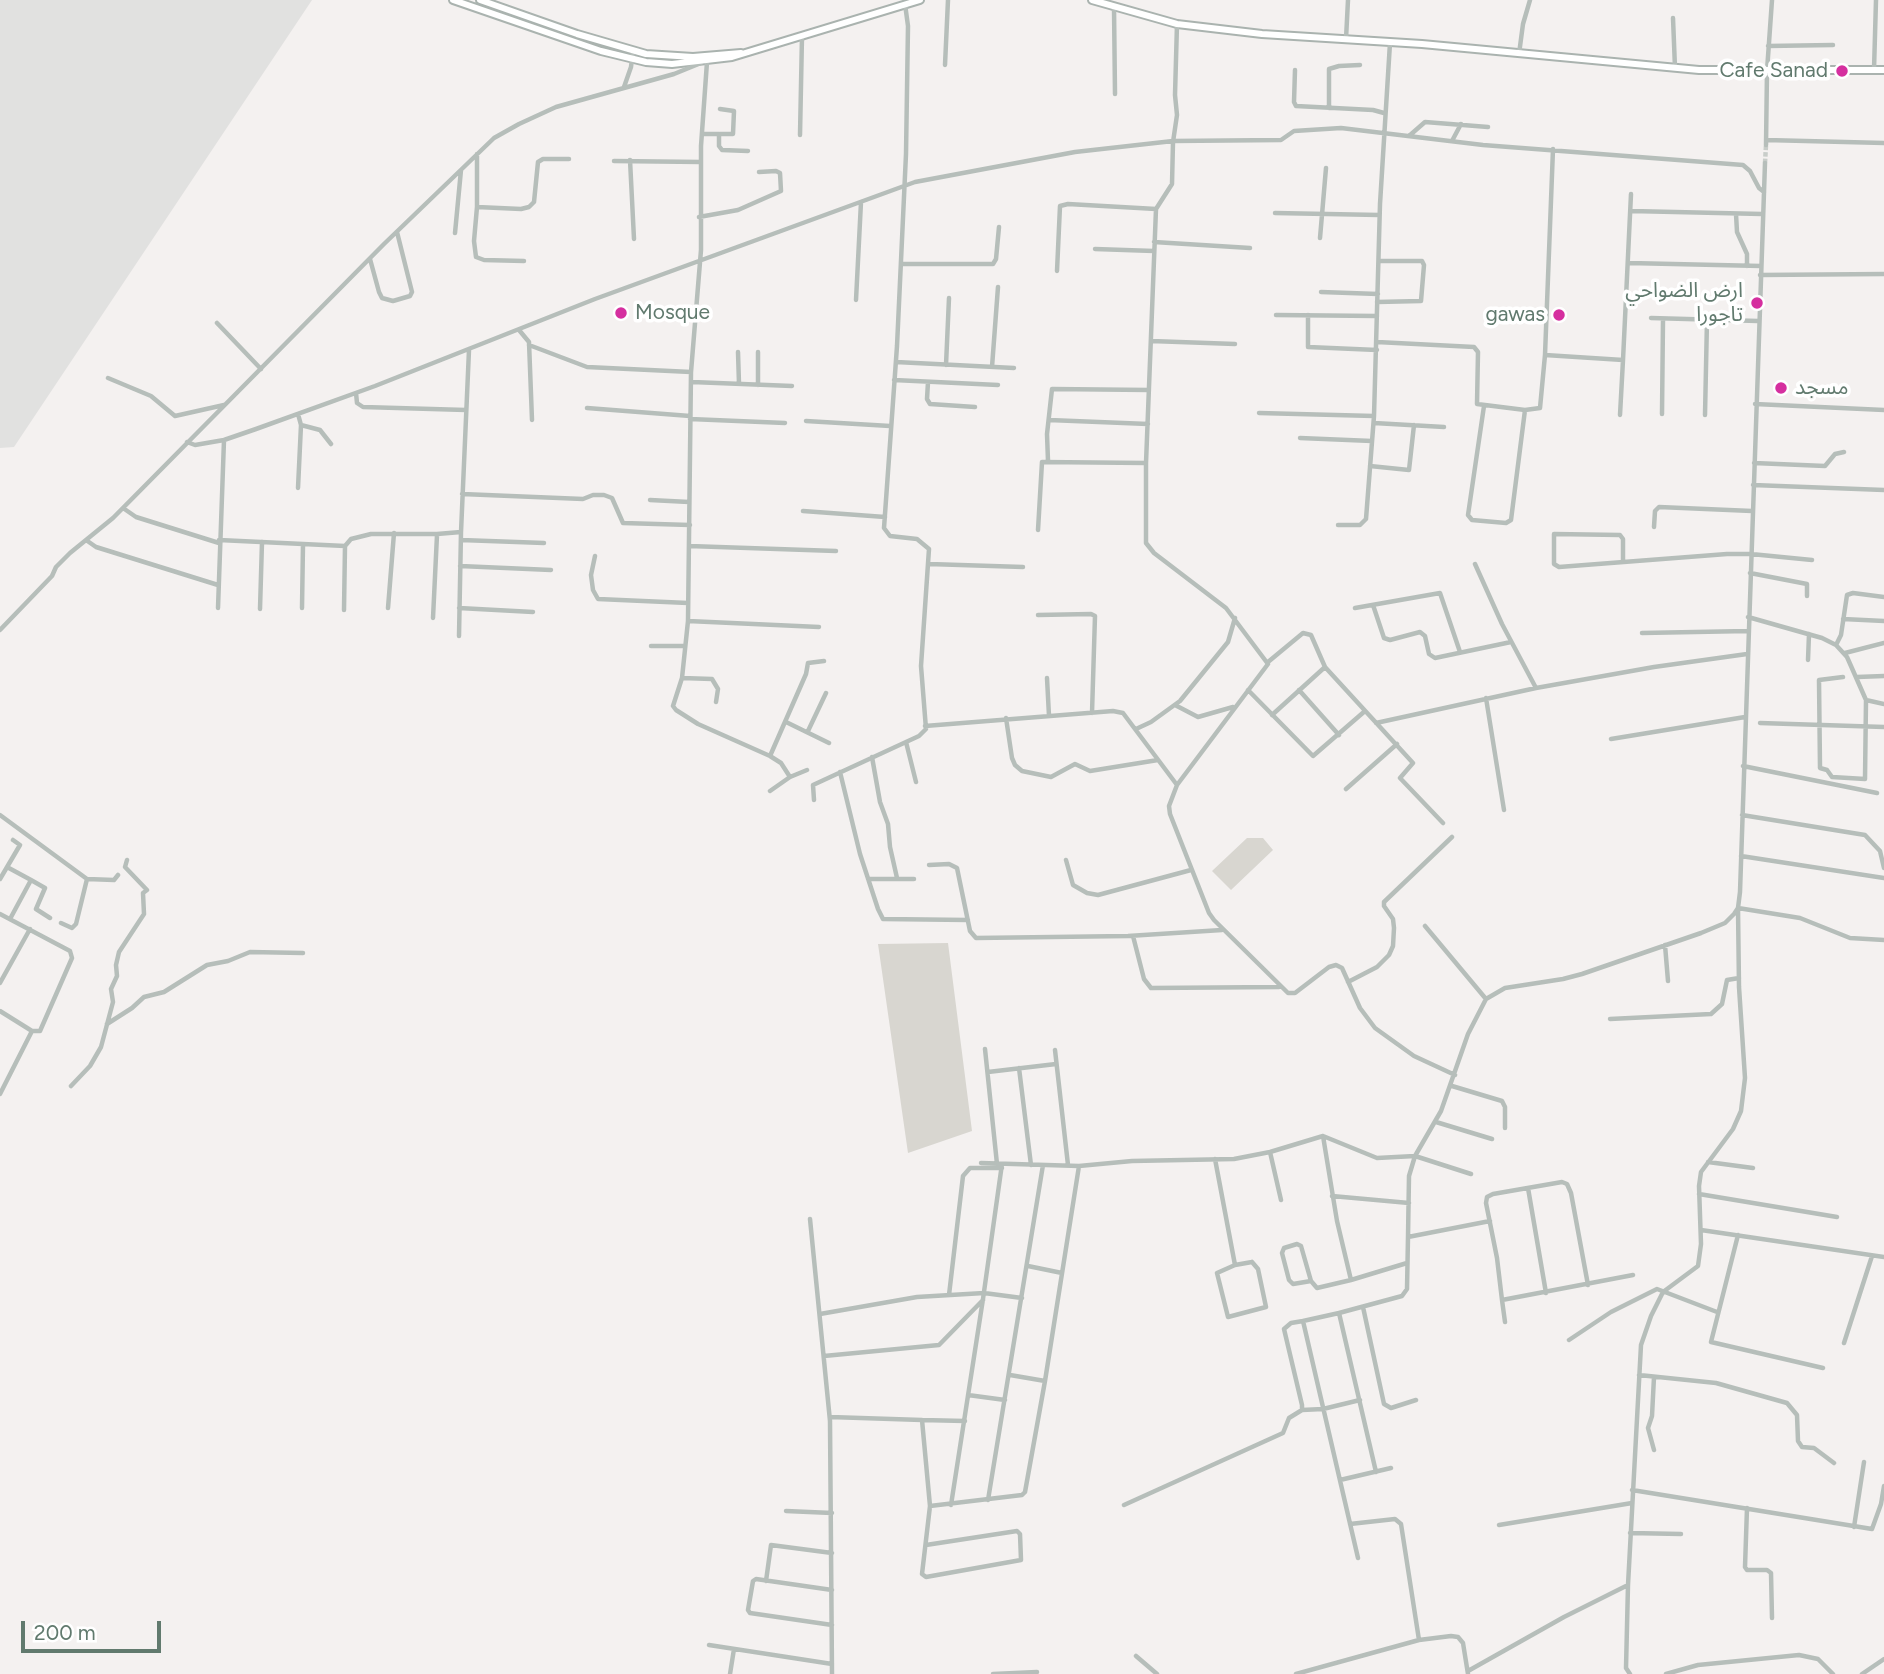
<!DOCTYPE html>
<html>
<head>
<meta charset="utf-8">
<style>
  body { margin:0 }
  #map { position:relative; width:1884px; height:1674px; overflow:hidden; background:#f4f1f0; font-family:Figtree,sans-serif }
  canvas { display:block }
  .scale { position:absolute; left:21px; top:1621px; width:140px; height:32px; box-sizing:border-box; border:4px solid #617a6e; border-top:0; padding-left:9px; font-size:21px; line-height:24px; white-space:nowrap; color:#617a6e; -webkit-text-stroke:5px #fff; paint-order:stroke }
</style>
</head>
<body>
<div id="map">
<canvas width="1884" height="1674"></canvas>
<div class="scale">200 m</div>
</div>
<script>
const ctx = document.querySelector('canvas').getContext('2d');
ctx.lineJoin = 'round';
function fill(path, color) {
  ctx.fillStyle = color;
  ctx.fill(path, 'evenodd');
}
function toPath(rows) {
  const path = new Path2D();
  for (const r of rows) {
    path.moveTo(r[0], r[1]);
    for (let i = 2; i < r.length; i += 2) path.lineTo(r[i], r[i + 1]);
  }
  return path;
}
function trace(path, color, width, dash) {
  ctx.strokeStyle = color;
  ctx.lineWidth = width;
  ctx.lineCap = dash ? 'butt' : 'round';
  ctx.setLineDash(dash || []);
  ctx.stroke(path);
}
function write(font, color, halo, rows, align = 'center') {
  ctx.font = font + ' Figtree,"Noto Sans Arabic",sans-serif';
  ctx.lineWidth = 7;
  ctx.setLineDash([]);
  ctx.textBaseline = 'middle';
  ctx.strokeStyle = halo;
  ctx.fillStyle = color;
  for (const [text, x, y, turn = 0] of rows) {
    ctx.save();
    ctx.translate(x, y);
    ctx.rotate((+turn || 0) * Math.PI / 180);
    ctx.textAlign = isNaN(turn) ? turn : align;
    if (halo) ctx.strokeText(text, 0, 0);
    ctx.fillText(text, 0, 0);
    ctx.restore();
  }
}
const built = toPath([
  [0,0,312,0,14,447,0,448]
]);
const green = toPath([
  [1247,838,1263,838,1273,850,1231,890,1212,871],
  [948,943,972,1131,908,1153,878,944]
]);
const streetTunnel = toPath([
  [1765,163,1766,145]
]);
const street = toPath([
  [1114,7,1115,94],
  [1673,18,1675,68],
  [1177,24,1175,95,1177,115,1173,142,1172,184,1156,209,1146,463,1146,543,1154,553,1226,608,1268,664,1177,785],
  [1346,39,1348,0],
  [1768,46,1833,45],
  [1519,54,1523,24,1530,0],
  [707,62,701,146,701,250,691,372,688,621,682,678,673,706,676,710,698,724,770,756,781,763,790,777],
  [945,65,948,0],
  [1295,70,1294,102,1296,106,1373,110,1384,113],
  [1874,70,1876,0],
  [624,87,631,67,633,51],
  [1329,108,1329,69,1339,66,1360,65],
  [702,134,719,134,719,146,722,150,748,151],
  [720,134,733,134,734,111,720,109],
  [800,135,802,36],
  [1409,136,1425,122,1488,127],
  [1766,140,1884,143],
  [1452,141,1461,124],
  [1766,145,1767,71,1772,0],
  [477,154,477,207,474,241,476,257,484,260,524,261],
  [630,160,634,239],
  [614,161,701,162],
  [477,207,521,209,529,207,534,202,538,162,543,159,569,159],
  [1631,211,1762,214],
  [1275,213,1379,215],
  [1736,214,1737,232,1747,254,1747,266],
  [699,217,738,210,781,191,780,173,776,171,759,172],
  [455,233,461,170],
  [1320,238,1326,168],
  [1154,242,1250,248],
  [1095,249,1154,251],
  [370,259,379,292,382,298,393,301,410,296,412,292,397,232],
  [1629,263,1761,266],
  [901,264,993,264,996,259,999,227],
  [1057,271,1060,206,1068,204,1156,209],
  [1760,275,1884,274],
  [1321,292,1378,294],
  [856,300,861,202],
  [1377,302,1421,301,1424,265,1422,261,1379,261],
  [1276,315,1377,316],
  [1308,315,1308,347,1377,350],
  [1651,318,1758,321],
  [217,323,261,369],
  [519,330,529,342,532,420],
  [1151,341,1235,344],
  [1377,342,1474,347,1478,352,1477,404,1525,410,1540,408,1545,355,1553,149],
  [529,345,587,367,691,372],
  [738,352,739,384],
  [1545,355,1623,360,1620,415],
  [1623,360,1631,194],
  [896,362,1014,368],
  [946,365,949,298],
  [992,367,998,287],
  [108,378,151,396,175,416,224,405],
  [894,380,998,385],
  [692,382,792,386],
  [928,382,927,399,930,404,975,407],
  [758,385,758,352],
  [356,393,357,403,363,407,466,410],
  [1755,404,1884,410],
  [1484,406,1468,515,1472,520,1506,523,1511,520,1525,410],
  [587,408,690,416],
  [1259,413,1374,416],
  [298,414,301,425,298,488],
  [1662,414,1663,319],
  [1705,415,1707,320],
  [690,419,785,423],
  [1049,420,1148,424],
  [806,421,890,426],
  [1374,423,1444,427],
  [301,425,320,430,331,444],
  [1300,438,1372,441],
  [187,442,195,445,224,440,256,429,375,386,595,299,915,182,1075,152,1173,141,1281,140,1294,131,1341,128,1483,145,1743,165,1750,171,1759,188,1764,192],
  [1048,461,1047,434,1052,389,1149,390],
  [1754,463,1825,466,1835,454,1844,452],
  [1370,466,1409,470,1414,425],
  [1753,485,1884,490],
  [462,494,583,499,593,495,604,495,612,498,623,523,690,525],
  [650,500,689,502],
  [123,508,136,517,219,543],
  [803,511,885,517],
  [1338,525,1360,525,1366,519,1374,416,1380,204,1390,43],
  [1654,527,1655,511,1659,507,1752,511],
  [1038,530,1042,462,1146,463],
  [86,540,96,547,218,585],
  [219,540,345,546],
  [461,540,544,543],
  [689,546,836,551],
  [595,556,591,575,593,590,598,599,688,603],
  [1623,561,1623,539,1620,535,1554,534,1554,564,1559,567,1727,554,1751,554,1812,560],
  [929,564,1023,567],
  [1475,564,1502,624,1536,688],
  [460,566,551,570],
  [1750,573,1807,584,1807,596],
  [1373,605,1384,638,1390,640,1420,632,1425,636,1429,654,1435,658,1511,642],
  [218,608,224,440],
  [302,608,303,544],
  [388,608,394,533],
  [459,608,533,612],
  [1355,608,1440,593,1460,652],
  [260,609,262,542],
  [344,610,345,546,351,539,371,534,437,534,461,532],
  [1038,615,1091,614,1095,616,1092,713],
  [1748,617,1822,638,1836,645,1847,657,1866,700,1884,704],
  [433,618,437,535],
  [1843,619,1884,621],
  [688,621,819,627],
  [0,630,52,576,56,567,70,553,113,518,384,244,494,138,519,124,556,107,674,74,701,63],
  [1642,633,1748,631],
  [459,636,461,532,469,350],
  [1836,645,1841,635,1847,595,1853,593,1884,597],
  [651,646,685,646],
  [1845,653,1884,643],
  [1808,660,1809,634],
  [1268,662,1303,633,1311,635,1325,667,1413,763,1400,778,1443,823],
  [1843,677,1819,680,1820,768,1827,770,1832,777,1865,779,1866,700],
  [1857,677,1884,676],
  [682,678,712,679,718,689,716,702],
  [1047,678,1049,716],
  [1248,690,1313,756,1365,711],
  [1299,690,1339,735],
  [1486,698,1504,810],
  [1175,705,1198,717,1233,707],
  [1272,715,1325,667],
  [1006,718,1012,758,1015,765,1022,771,1051,777,1075,764,1090,771,1158,760],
  [786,722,829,743],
  [1376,723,1536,688,1654,667,1747,654],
  [1760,723,1884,727],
  [925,726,1113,711,1123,713,1177,785,1169,806,1170,814,1209,913,1214,920,1288,993,1295,993,1329,967,1336,965,1342,968,1360,1008,1375,1028,1414,1056,1455,1075],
  [1136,729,1151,722,1180,701,1228,642,1235,618],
  [808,731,826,693],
  [1611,739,1745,717],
  [906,742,916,782],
  [770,756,806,674,808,663,824,661],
  [872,757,880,802,888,824,890,847,897,878],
  [1743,766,1877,793],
  [840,772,860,854,878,909,883,919,968,920],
  [1346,789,1397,744],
  [770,791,790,777,807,770],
  [814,800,813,785,919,736,926,729,921,666,929,549,917,539,890,536,884,528,897,346,906,154,908,26,905,4],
  [0,815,87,879,76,924,72,928,61,923],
  [1742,815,1865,835,1880,851,1884,868],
  [1741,856,1884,878],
  [1066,860,1073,885,1087,893,1098,895,1191,870],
  [929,865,949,864,957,868,970,931,976,938,1128,936,1222,930],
  [7,867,31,880,10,919],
  [0,879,20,845,13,840],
  [87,879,114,880,118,875],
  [868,879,914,879],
  [31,880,45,888,36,909,50,918],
  [0,914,70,951,72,958,40,1031,32,1031,0,1011],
  [1425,926,1486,999],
  [1133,936,1144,979,1151,988,1279,987],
  [1665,945,1668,981],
  [1348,982,1377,967,1389,955,1393,946,1394,928,1393,919,1384,906,1384,902,1452,837],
  [0,983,30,929],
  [1610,1019,1711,1014,1722,1004,1727,980,1739,978],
  [107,1024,132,1008,144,997,164,992,207,965,228,961,250,952,303,953],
  [985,1049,997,1164],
  [1055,1050,1068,1165],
  [1019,1068,1031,1165],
  [988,1072,1056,1064],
  [71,1086,90,1066,101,1047,113,1002,111,989,117,976,116,965,119,952,144,914,143,893,147,890,125,867,127,860],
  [1452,1086,1502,1101,1505,1107,1505,1128],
  [0,1094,32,1031],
  [1436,1122,1492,1139],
  [1323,1136,1337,1221,1351,1280,1407,1263],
  [1270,1152,1281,1200],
  [1215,1159,1235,1265],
  [1708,1162,1753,1168],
  [981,1163,1079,1166,1132,1161,1234,1159,1270,1152,1323,1136,1377,1158,1415,1156,1441,1111,1468,1034,1486,999,1505,988,1563,979,1582,974,1701,933,1725,923,1734,914,1738,908,1740,892,1765,163],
  [1528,1188,1546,1293],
  [1699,1194,1837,1217],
  [1332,1196,1409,1203],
  [810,1219,830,1421,832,1674],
  [1701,1230,1884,1257],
  [1738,1235,1711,1342,1823,1368],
  [1408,1237,1409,1176,1415,1156,1471,1174],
  [1252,1262,1258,1269,1266,1307,1228,1317,1217,1273,1235,1265,1252,1262],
  [1028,1266,1062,1273],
  [1311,1281,1293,1284,1289,1280,1282,1253,1284,1248,1297,1244,1301,1246,1311,1281,1317,1288,1351,1280],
  [949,1295,963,1176,970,1168,1002,1168],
  [1502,1300,1497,1258,1486,1203,1487,1197,1493,1194,1562,1182,1567,1184,1571,1193,1588,1285],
  [1363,1307,1384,1404,1391,1408,1416,1400],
  [1339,1313,1402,1296,1407,1289,1408,1237,1490,1221],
  [820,1314,917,1297,984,1293,1022,1298],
  [1505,1322,1502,1300,1633,1275],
  [1569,1340,1611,1312,1657,1289,1717,1312],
  [1844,1343,1872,1256],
  [824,1356,939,1345,983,1300],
  [1010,1375,1045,1381],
  [1639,1375,1716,1383,1787,1403,1797,1415,1798,1441,1802,1447,1814,1448,1834,1463],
  [1654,1377,1652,1416,1648,1428,1654,1450],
  [968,1395,1005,1400],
  [1302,1410,1323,1409,1360,1400],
  [830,1417,922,1420],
  [1340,1480,1391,1468],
  [1632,1490,1872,1529,1881,1504,1884,1486],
  [988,1500,1043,1165],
  [951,1505,983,1299,1002,1164],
  [1124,1505,1283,1433,1289,1418,1302,1410,1302,1405,1284,1329,1291,1323,1303,1321],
  [930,1506,1022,1495,1025,1492,1045,1381,1079,1166],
  [1747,1508,1745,1567,1747,1570,1767,1570,1771,1573,1772,1618],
  [786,1511,832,1513],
  [1350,1524,1395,1519,1401,1524,1419,1640],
  [1499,1525,1632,1503],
  [1854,1527,1864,1462],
  [1630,1533,1681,1534],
  [926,1545,1017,1531,1020,1534,1021,1560,926,1577,922,1574,930,1506,922,1420,965,1421],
  [1358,1558,1303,1321,1339,1313,1376,1472],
  [766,1581,771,1545,832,1553],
  [832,1625,750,1613,748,1610,753,1581,756,1579,832,1590],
  [709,1645,832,1664],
  [1136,1656,1157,1674],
  [1468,1671,1564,1617,1628,1585],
  [730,1674,734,1649],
  [993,1674,1037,1672],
  [1296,1674,1419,1640,1451,1636,1458,1637,1463,1643,1468,1674],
  [1630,1674,1626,1668,1628,1585,1641,1345,1651,1316,1663,1292,1698,1266,1701,1244,1699,1186,1701,1172,1733,1129,1741,1111,1745,1078,1739,987,1738,908,1800,918,1850,938,1884,940],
  [1666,1674,1698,1665,1799,1655,1818,1659,1833,1674],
  [1862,1674,1884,1659]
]);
const primary = toPath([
  [453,0,601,51,646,62,672,64,732,57,920,0],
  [480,0,577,34,646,54,693,57,741,53],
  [1092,0,1177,24,1262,34,1422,44,1699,70,1884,70]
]);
const markers = [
  [1842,71,7,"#d52f9f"],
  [1757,303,7,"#d52f9f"],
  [621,313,7,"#d52f9f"],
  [1559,315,7,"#d52f9f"],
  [1781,388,7,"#d52f9f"]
];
const poiNames = [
  ["Cafe Sanad",1828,71],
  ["ارض الضواحي",1743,291],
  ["تاجورا",1743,315],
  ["Mosque",635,313,"left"],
  ["gawas",1545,315],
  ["مسجد",1795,388,"left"]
];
fill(built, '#e1e1e0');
fill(green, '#d8d6d0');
trace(streetTunnel, '#c8cdc9', 4.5, [4.5, 2]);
trace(primary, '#aab3af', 10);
trace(street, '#b6beba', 4.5);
trace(primary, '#fff', 6);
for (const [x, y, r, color] of markers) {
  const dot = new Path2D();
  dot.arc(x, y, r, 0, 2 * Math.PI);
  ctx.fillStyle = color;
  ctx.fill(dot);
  trace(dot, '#fff', 2.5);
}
write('21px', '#617a6e', '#fff', poiNames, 'right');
</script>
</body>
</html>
